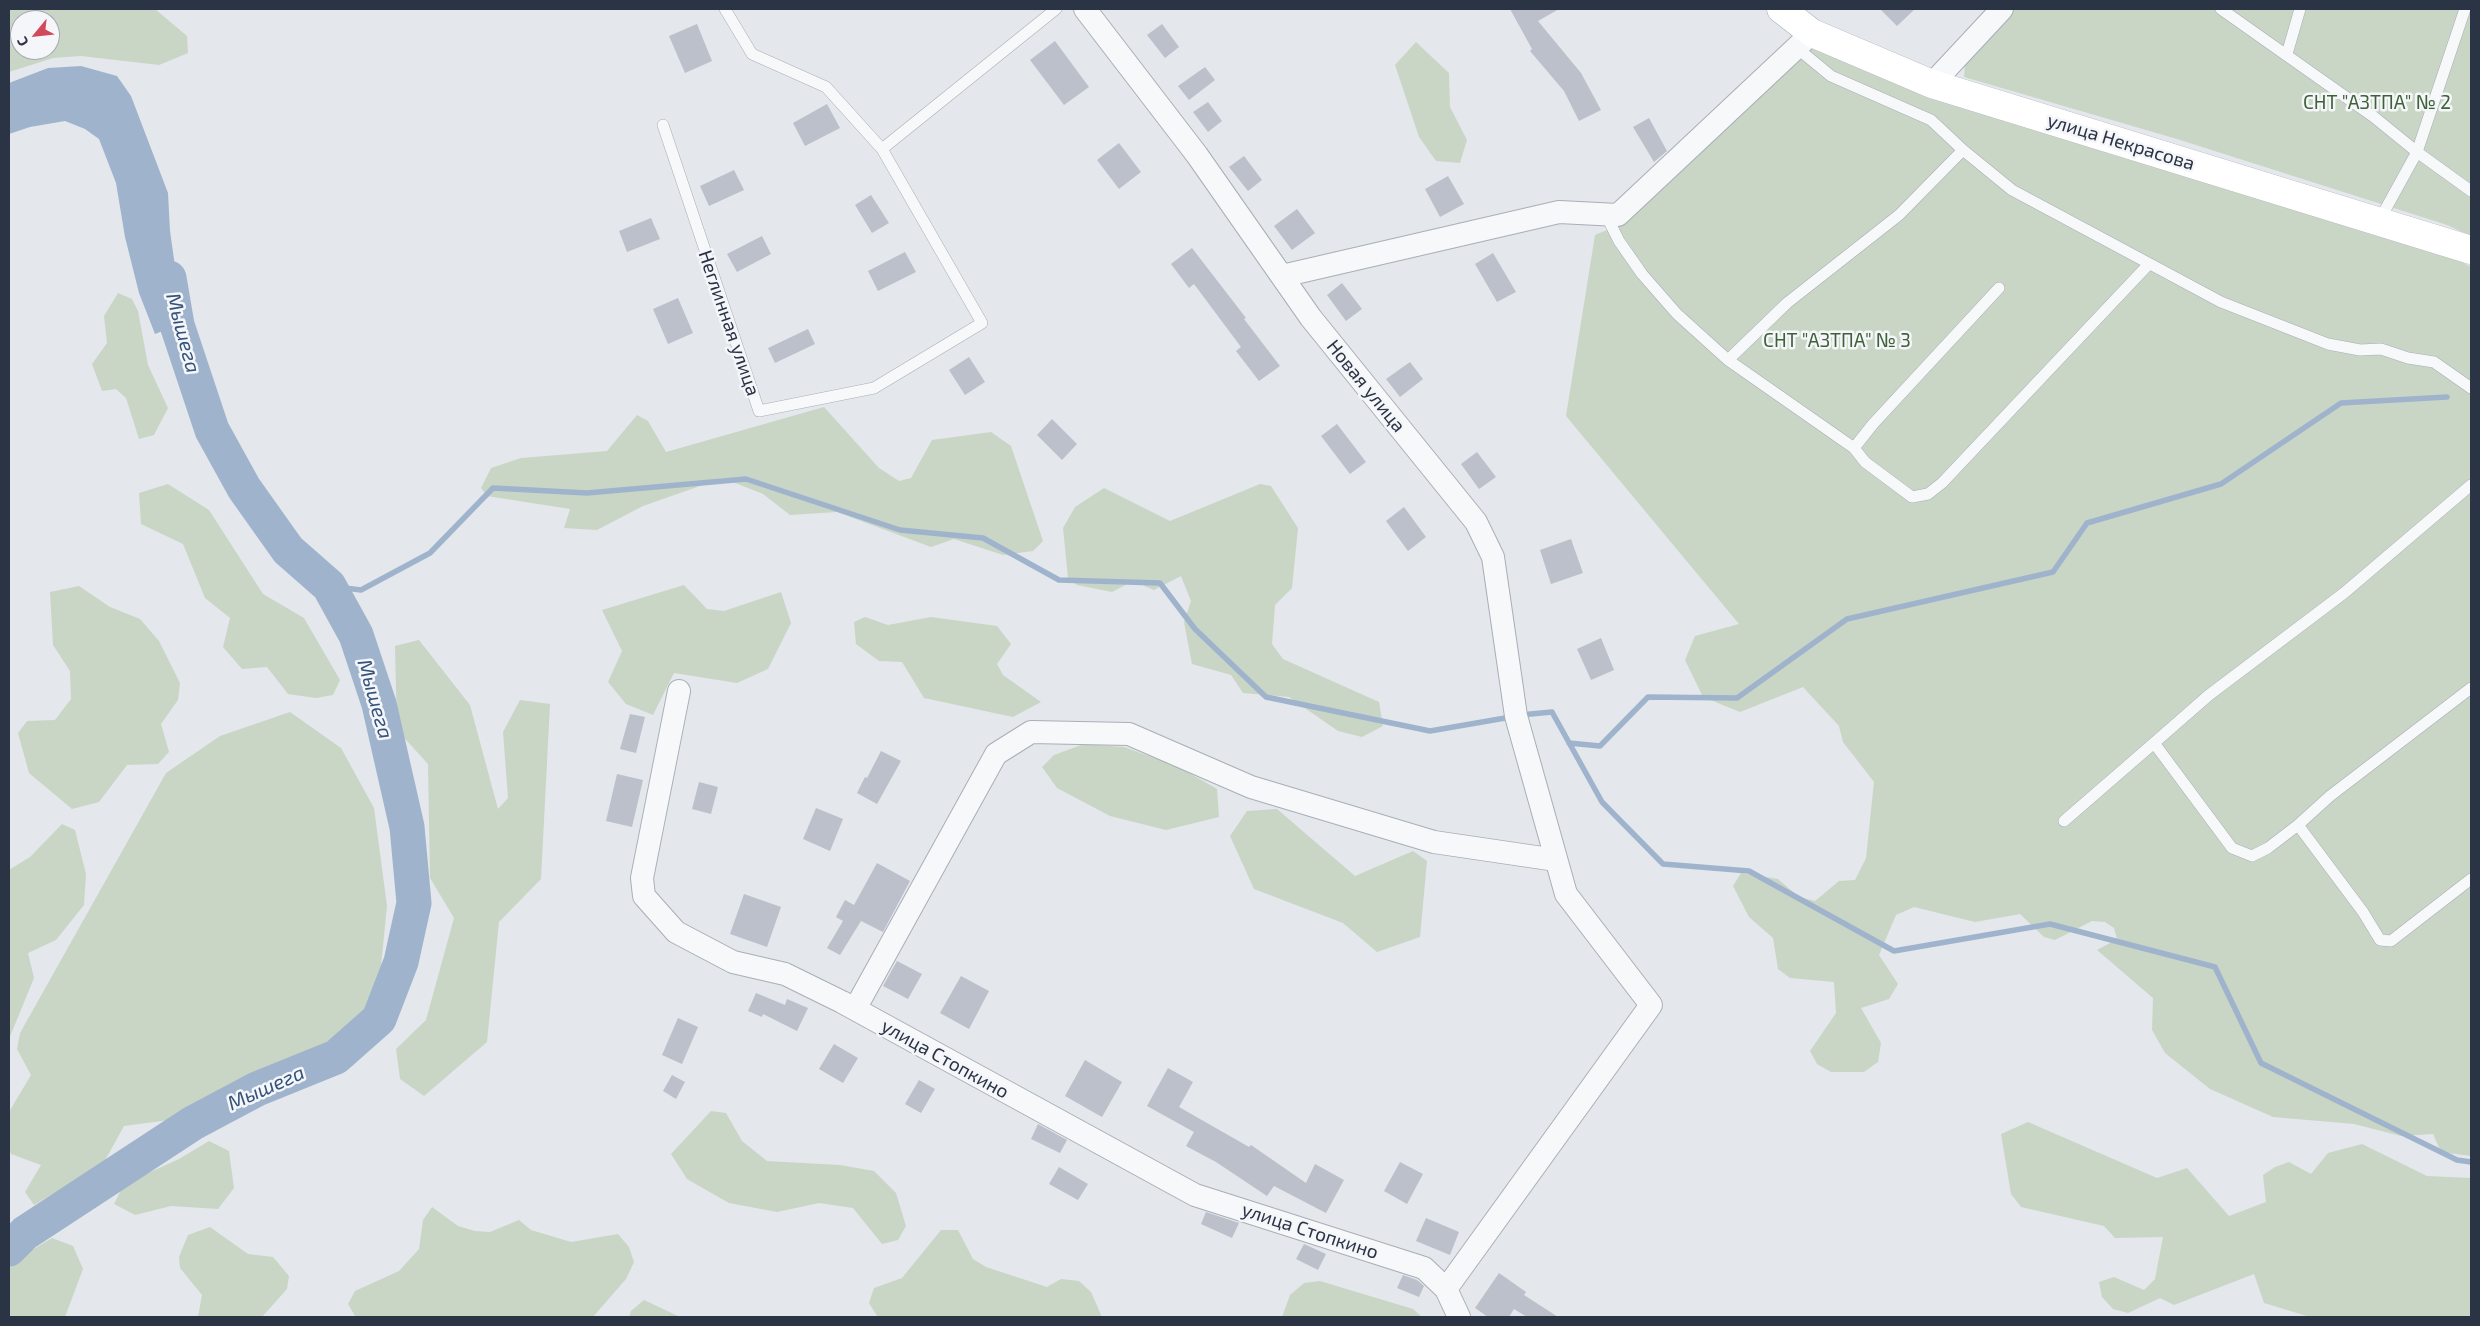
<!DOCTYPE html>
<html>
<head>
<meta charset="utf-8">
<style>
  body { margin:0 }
  #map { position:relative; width:2480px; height:1326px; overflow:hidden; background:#e4e7ec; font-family:"Exo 2",sans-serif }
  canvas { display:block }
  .frame { position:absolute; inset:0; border:10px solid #2b3445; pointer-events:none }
  .north { position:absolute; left:10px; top:10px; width:50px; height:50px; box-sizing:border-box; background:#f4f6f9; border:1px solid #a4a8b1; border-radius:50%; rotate:242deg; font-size:14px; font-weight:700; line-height:20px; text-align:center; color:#2b3445 }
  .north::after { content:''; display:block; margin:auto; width:18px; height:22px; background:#d1495b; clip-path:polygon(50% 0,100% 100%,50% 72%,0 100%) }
</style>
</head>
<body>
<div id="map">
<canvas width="2480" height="1326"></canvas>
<div class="frame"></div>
<div class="north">С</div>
</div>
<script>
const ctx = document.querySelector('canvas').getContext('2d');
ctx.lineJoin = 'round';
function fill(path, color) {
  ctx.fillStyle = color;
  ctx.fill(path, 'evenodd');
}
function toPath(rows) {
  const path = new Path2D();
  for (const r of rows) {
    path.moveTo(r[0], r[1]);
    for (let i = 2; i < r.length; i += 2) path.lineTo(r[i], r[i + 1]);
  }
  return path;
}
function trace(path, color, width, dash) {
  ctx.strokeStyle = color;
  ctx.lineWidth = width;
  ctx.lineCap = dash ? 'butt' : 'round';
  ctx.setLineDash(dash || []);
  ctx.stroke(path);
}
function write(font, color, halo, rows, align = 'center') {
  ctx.font = font + ' "Exo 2",sans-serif';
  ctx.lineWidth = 5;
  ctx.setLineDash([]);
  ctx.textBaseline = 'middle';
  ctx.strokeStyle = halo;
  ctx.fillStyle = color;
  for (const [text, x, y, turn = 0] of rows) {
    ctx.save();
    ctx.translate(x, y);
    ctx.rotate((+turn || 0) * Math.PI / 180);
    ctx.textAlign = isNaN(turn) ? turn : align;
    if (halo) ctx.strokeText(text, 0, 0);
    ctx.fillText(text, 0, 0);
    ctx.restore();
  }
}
const green = toPath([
  [9,9,155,9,187,36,188,53,159,65,81,56,53,58,9,72],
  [20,20,50,20,50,50,20,50],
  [2012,9,2471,9,2471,236,2447,225,2177,139,1964,77,1965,65],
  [1416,42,1449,73,1450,107,1467,140,1460,163,1436,161,1419,137,1395,65],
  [1811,44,2455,258,2471,267,2471,1156,2441,1152,2433,1134,2401,1136,2354,1124,2273,1117,2210,1089,2165,1053,2152,1030,2153,998,2097,950,2117,939,2114,928,2105,922,2092,921,2055,940,2044,937,2020,914,1975,922,1914,907,1896,915,1879,955,1898,984,1889,999,1861,1008,1881,1043,1878,1062,1864,1072,1831,1072,1817,1064,1810,1051,1836,1013,1834,982,1790,978,1778,969,1773,938,1749,917,1733,886,1741,873,1778,879,1799,897,1815,901,1839,881,1855,880,1866,858,1874,782,1843,742,1839,726,1803,687,1740,712,1703,697,1685,660,1695,636,1739,624,1566,416,1595,235,1619,225],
  [118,293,132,299,138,311,148,365,168,408,154,435,139,439,126,398,116,389,102,391,92,364,107,343,104,316],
  [824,407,879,468,899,481,911,478,932,440,991,432,1011,446,1043,541,1033,551,1003,555,954,539,931,547,837,512,790,515,763,494,723,478,643,506,597,530,564,528,570,509,487,496,481,488,491,468,521,458,607,451,637,415,648,421,666,452],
  [168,484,209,510,263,594,304,618,340,680,333,695,316,698,288,694,267,667,242,669,223,647,230,618,205,598,183,544,141,524,139,493],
  [1260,484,1271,486,1298,528,1292,588,1275,605,1272,644,1283,659,1379,702,1383,726,1362,737,1338,731,1289,697,1243,693,1231,675,1192,664,1184,622,1191,601,1181,576,1154,590,1133,581,1112,592,1077,585,1068,578,1063,528,1075,507,1104,488,1170,521],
  [684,585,707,609,724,611,781,592,791,623,768,669,737,683,674,673,653,715,626,704,608,682,622,651,602,610],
  [79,586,110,607,140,619,159,641,180,683,178,700,161,724,169,752,158,764,127,765,99,802,72,809,29,773,18,733,27,721,55,720,71,699,70,671,53,645,50,592],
  [865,617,888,625,931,617,997,626,1011,644,997,664,1003,675,1041,702,1013,717,924,698,902,662,879,661,856,644,854,622],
  [419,640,470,705,498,809,508,798,503,732,520,700,550,704,541,879,499,922,487,1042,424,1096,400,1079,396,1049,426,1020,454,918,430,878,428,764,397,730,395,646],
  [290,712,341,748,374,808,387,906,378,996,355,1027,184,1118,124,1126,103,1164,34,1205,25,1192,41,1165,11,1154,9,1147,9,1112,31,1075,17,1049,20,1033,166,773,220,736],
  [1084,744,1124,747,1177,766,1217,789,1219,817,1166,830,1110,816,1057,788,1042,767,1054,755],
  [1277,809,1355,876,1413,851,1427,861,1420,937,1377,952,1343,923,1254,889,1230,836,1247,811],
  [62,824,75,830,86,874,84,905,56,940,28,953,34,978,9,1039,9,870,30,857],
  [711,1111,726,1113,742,1141,767,1161,840,1165,874,1171,896,1193,906,1226,898,1240,882,1244,853,1208,819,1203,777,1212,729,1203,687,1179,671,1154],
  [2028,1122,2157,1178,2187,1168,2229,1216,2266,1202,2263,1175,2275,1167,2289,1162,2311,1174,2328,1153,2362,1144,2427,1176,2471,1178,2471,1317,2310,1317,2264,1303,2254,1274,2174,1305,2160,1298,2128,1313,2113,1309,2102,1297,2099,1282,2114,1277,2144,1290,2155,1279,2163,1237,2115,1238,2104,1226,2021,1207,2011,1194,2001,1134],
  [209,1141,229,1151,234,1188,218,1209,171,1206,135,1215,114,1204,124,1184,179,1159],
  [432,1207,458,1226,475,1231,490,1232,519,1220,531,1230,571,1242,618,1234,629,1247,634,1262,626,1279,593,1317,355,1316,348,1304,355,1291,399,1271,419,1249,423,1220],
  [210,1227,248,1254,273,1257,289,1276,287,1289,262,1317,198,1317,202,1295,180,1268,179,1257,188,1235],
  [941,1230,958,1230,973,1259,986,1267,1047,1287,1061,1279,1079,1281,1091,1292,1102,1317,877,1316,869,1303,874,1288,902,1278],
  [52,1238,73,1246,83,1269,65,1317,9,1317,9,1264],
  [1320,1281,1413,1309,1422,1317,1282,1317,1290,1295,1304,1283],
  [644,1300,680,1317,629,1317,631,1311]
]);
const water = toPath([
  [81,66,117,76,131,96,168,193,170,231,183,323,155,334,139,293,125,237,116,183,99,139,85,129,65,121,30,127,9,134,9,83,48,68]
]);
const stream = toPath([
  [329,586,361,590,430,553,493,488,587,493,746,479,900,530,983,538,1059,580,1160,583,1195,629,1266,697,1430,731,1511,717],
  [1520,715,1552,712,1602,802,1663,864,1749,871,1894,951,2050,924,2215,967,2261,1063,2457,1160,2471,1162],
  [1569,743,1600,746,1648,697,1737,698,1847,619,2053,572,2087,523,2221,484,2341,403,2447,397]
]);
const river = toPath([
  [9,1249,25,1233,193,1123,257,1089,336,1057,379,1019,401,962,414,903,407,827,379,704,356,635,329,586,288,550,244,488,212,430,177,325,169,278]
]);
const building = toPath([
  [1510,9,1559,9,1538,21,1581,73,1601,110,1579,121,1564,91,1530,51,1532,49],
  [1880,9,1915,9,1897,26],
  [697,24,712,61,685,73,669,36],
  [1162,24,1179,47,1165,58,1147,35],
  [1055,41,1089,87,1064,105,1030,60],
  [1205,67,1215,80,1189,100,1178,86],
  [1208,102,1222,121,1208,132,1193,112],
  [827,104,840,128,805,146,793,123],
  [1649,118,1667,151,1654,162,1633,127],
  [1119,143,1141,172,1119,189,1097,160],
  [1244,156,1262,180,1248,191,1229,167],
  [734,170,744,190,709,206,700,186],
  [1448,176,1464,204,1440,217,1425,189],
  [871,195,889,223,872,233,855,205],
  [1297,209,1315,233,1292,250,1274,226],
  [651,218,660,239,627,252,619,231],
  [762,236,771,254,737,272,727,254],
  [1192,248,1246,318,1244,319,1280,366,1259,381,1236,351,1241,347,1194,284,1189,288,1171,264],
  [905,252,916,272,878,291,868,271],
  [1493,253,1516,292,1497,302,1475,264],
  [1342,283,1362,309,1346,321,1327,295],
  [678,298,693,333,668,344,653,309],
  [808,329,815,344,775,363,768,348],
  [969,357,985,382,965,395,949,370],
  [1410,362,1423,379,1400,397,1386,379],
  [1052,419,1077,444,1062,460,1037,435],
  [1337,424,1366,462,1350,474,1321,436],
  [1477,452,1496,477,1479,489,1461,464],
  [1404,507,1426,537,1408,551,1386,521],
  [1571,539,1583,573,1551,584,1540,550],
  [1601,638,1614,670,1591,680,1577,649],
  [630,714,645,717,636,753,620,749],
  [881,751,901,761,877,804,857,793,865,777,867,778],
  [617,774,643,780,632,827,606,821],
  [699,782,718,787,711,814,692,809],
  [816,808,843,819,830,851,803,839],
  [877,863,910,881,883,932,861,921,840,955,827,948,843,921,836,917,845,900,854,905],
  [744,894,781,907,767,947,730,934],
  [897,961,922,974,908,999,883,986],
  [961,976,989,991,969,1029,940,1013],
  [756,993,785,1005,787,999,808,1008,797,1031,763,1014,762,1017,748,1011],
  [678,1018,698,1027,682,1064,662,1055],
  [834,1044,858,1058,843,1083,819,1069],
  [1085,1060,1122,1082,1102,1117,1065,1096],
  [1168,1068,1193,1082,1179,1107,1249,1147,1251,1145,1306,1183,1315,1164,1344,1180,1326,1213,1274,1186,1267,1196,1216,1162,1186,1146,1194,1132,1147,1106],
  [672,1075,685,1082,676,1099,663,1091],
  [919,1080,935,1089,921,1113,905,1104],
  [1038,1124,1067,1140,1060,1153,1031,1139],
  [1400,1162,1423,1174,1407,1204,1384,1191],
  [1059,1167,1088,1184,1078,1200,1049,1184],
  [1206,1212,1239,1223,1232,1238,1201,1224],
  [1426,1218,1459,1232,1450,1255,1416,1241],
  [1304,1244,1326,1254,1318,1270,1296,1259],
  [1499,1273,1526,1292,1524,1295,1558,1317,1527,1317,1514,1309,1509,1317,1488,1317,1475,1308],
  [1403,1275,1417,1280,1424,1286,1419,1297,1397,1288]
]);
const service = toPath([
  [2221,9,2374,117,2417,152,2471,191],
  [1797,48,1831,76,1931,120,1963,150,2012,190,2221,302,2328,344,2360,350,2381,349,2408,358,2434,362,2471,388],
  [2287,54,2300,9],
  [663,125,759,411,874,388,982,323,882,149,826,87,752,54,725,9],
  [882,149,1056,9],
  [1606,215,1619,241,1642,274,1677,314,1728,360,1854,448,1865,462,1912,497,1928,494,1942,483,2148,265],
  [2379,221,2417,152,2465,9],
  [1728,360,1787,303,1899,215,1963,150],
  [1854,448,1873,424,1999,288],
  [2154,743,2209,695,2344,593,2471,485],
  [2064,821,2154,743,2232,848,2252,856,2268,848,2298,825,2363,912,2380,940,2391,941,2471,879],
  [2298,825,2330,796,2471,688]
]);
const minor = toPath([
  [1085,9,1197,155,1311,318,1476,522,1493,557,1516,716,1566,894,1651,1005,1446,1289,1459,1317],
  [1932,84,2002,9],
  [1282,276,1559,212,1618,215,1812,33],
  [679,691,642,878,644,896,676,932,733,962,785,974,842,1002,1195,1195,1424,1268,1446,1289],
  [855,1009,996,754,1031,732,1129,734,1251,787,1434,842,1556,860]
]);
const secondary = toPath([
  [1781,9,1812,33,1932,84,2471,250]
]);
const parkNames = [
  ["СНТ \"АЗТПА\" № 2",2377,103],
  ["СНТ \"АЗТПА\" № 3",1837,341]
];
const streetNames = [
  ["улица Некрасова",2121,142,17],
  ["Неглинная улица",729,323,71],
  ["Новая улица",1366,386,51],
  ["улица Стопкино",945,1059,29],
  ["улица Стопкино",1310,1231,18]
];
const waterNames = [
  ["Мышега",183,333,75],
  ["Мышега",375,699,74],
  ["Мышега",266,1088,-24]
];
fill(green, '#c9d6c5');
fill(water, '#9fb4cc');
trace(stream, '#9fb4cc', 5.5);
trace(river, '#9fb4cc', 35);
fill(building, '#bbc0ca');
trace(service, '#a9aeb7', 12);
trace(minor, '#a9aeb7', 24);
trace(secondary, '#a9aeb7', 29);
trace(service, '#f7f8fa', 11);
trace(minor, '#f7f8fa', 22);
trace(secondary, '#fff', 28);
write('19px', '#3f6138', '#f4f6f9', parkNames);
write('19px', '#2b3445', '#f4f6f9', streetNames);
write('italic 20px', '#34527a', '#f4f6f9', waterNames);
</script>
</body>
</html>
